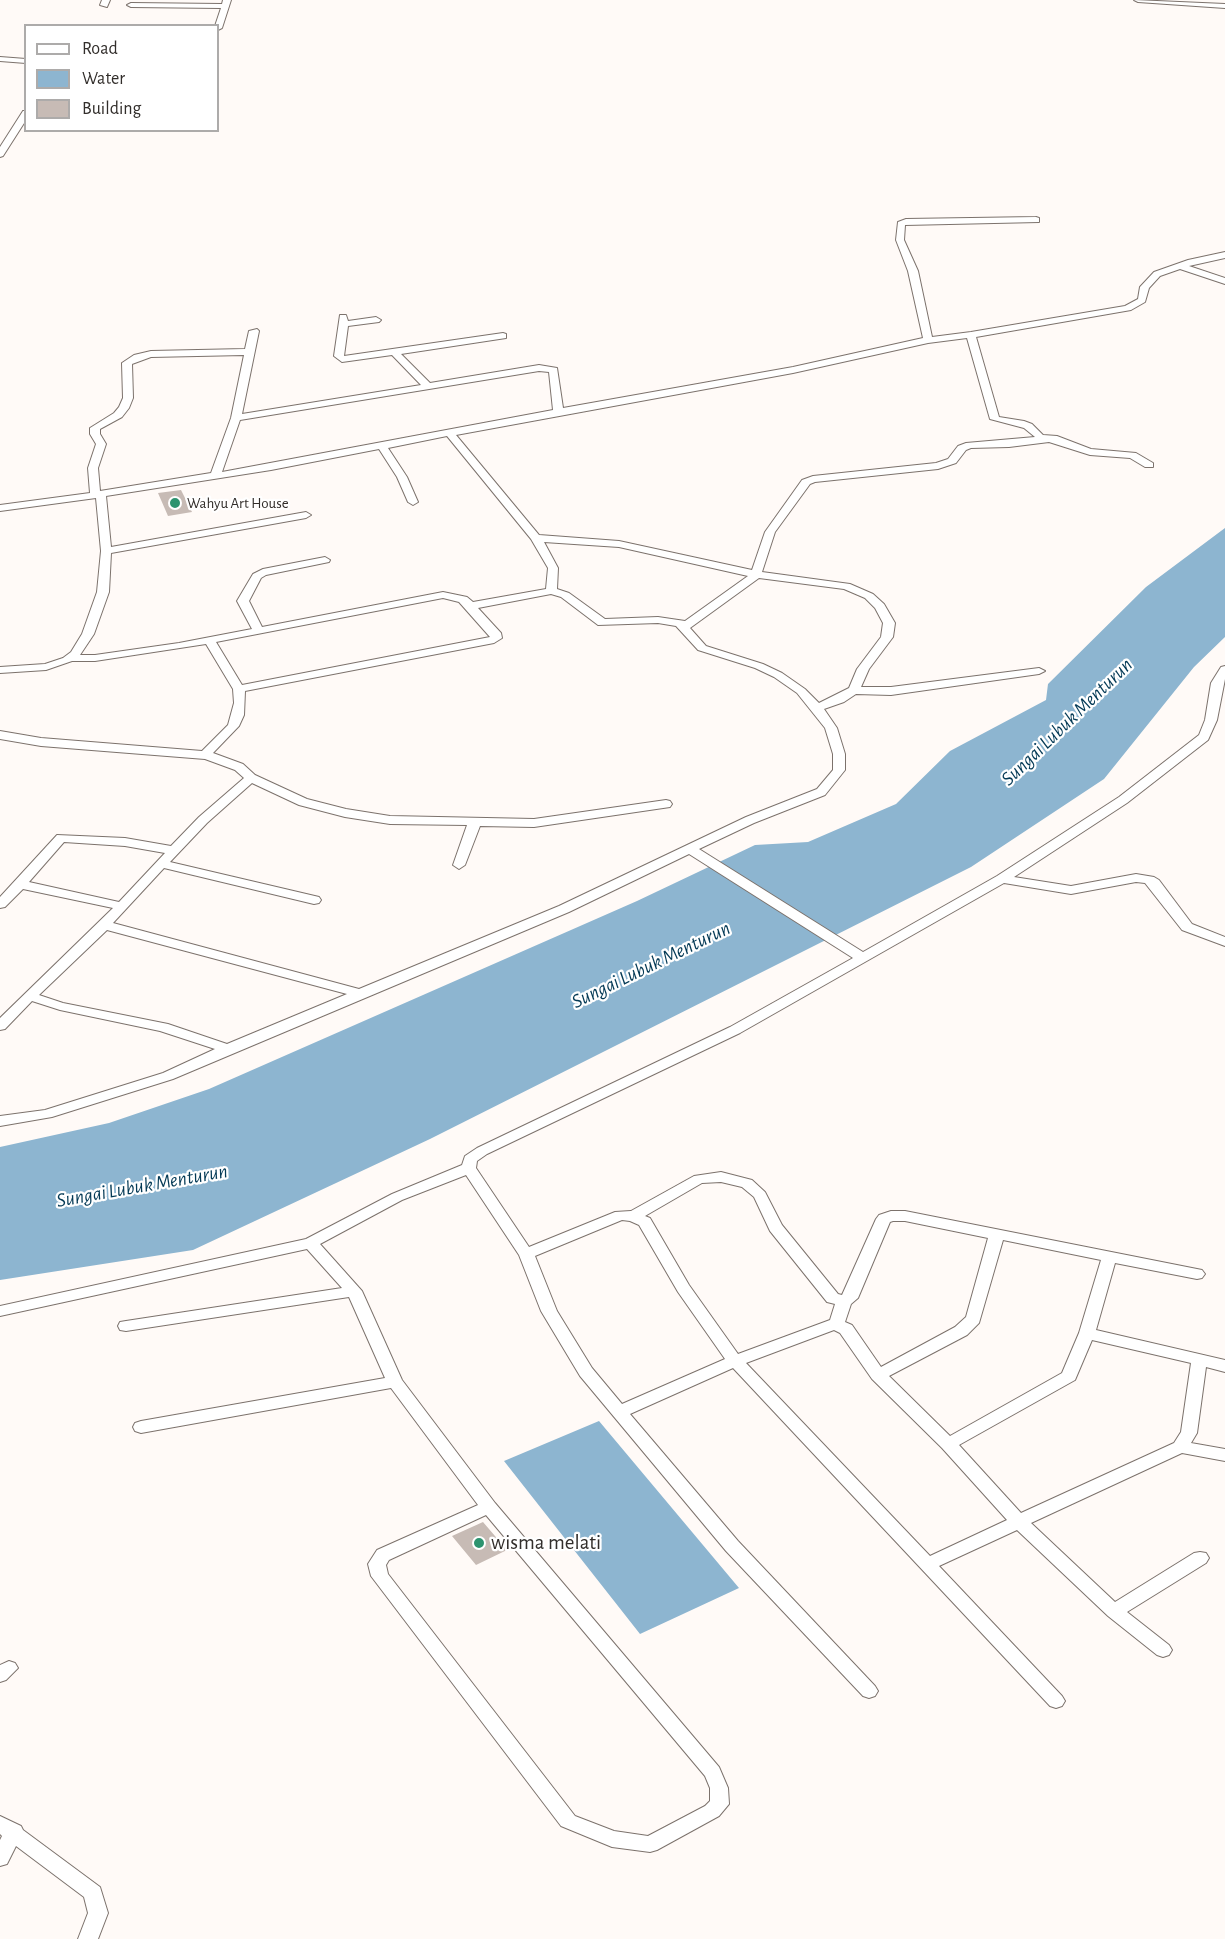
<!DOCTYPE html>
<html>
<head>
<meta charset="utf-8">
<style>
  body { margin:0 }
  #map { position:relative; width:1225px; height:1939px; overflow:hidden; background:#fffaf7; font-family:"Alegreya Sans",sans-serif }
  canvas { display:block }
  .legend { position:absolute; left:24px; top:24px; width:195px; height:108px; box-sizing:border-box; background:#fff; border:2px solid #adabaa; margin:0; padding:8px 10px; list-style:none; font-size:18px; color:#322e2b }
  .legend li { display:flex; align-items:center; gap:12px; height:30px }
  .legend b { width:30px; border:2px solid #adabaa }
</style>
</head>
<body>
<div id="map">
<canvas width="1225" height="1939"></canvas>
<ul class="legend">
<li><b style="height:8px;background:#fff"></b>Road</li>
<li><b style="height:16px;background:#8db5d0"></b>Water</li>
<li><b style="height:16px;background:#c7bbb5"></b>Building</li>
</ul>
</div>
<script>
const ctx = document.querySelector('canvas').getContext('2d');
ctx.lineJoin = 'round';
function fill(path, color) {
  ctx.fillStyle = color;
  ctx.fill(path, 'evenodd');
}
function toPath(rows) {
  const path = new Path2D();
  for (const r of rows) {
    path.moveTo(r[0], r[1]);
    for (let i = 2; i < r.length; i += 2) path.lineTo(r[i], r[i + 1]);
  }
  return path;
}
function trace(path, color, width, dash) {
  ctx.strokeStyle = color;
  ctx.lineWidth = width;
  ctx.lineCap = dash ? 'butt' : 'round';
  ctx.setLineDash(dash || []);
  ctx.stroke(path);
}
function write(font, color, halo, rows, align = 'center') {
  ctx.font = font + ' "Alegreya Sans",sans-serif';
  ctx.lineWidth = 4.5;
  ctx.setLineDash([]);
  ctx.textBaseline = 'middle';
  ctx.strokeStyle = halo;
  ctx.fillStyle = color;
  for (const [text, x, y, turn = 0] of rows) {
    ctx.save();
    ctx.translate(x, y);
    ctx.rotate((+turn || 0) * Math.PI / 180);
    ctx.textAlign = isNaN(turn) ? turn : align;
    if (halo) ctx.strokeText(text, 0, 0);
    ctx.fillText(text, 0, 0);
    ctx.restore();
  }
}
const water = toPath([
  [1225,528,1225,637,1194,667,1104,779,971,867,430,1139,193,1250,0,1280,0,1147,109,1123,209,1089,637,901,755,845,808,842,896,804,950,751,1046,700,1048,684,1146,587],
  [599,1421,739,1588,640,1634,504,1461]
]);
const building = toPath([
  [181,490,192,512,168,516,158,493],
  [483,1522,507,1550,476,1565,452,1536]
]);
const street = toPath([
  [102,0,110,0,107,7,100,5,102,0],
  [223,0,231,0,222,28,218,30,218,26,215,26,221,8,131,7,127,5,131,3,222,4,223,0],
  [1134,0,1225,4,1225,8,1138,2,1134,0],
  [0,57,26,59,26,63,0,61,0,57],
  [23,111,26,111,26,120,3,156,0,157,0,147,23,111],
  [1036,217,1039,218,1039,222,905,225,904,240,918,271,932,337,971,332,1125,306,1138,299,1140,287,1154,272,1188,260,1225,252,1225,258,1189,266,1225,278,1225,284,1180,269,1160,276,1149,288,1145,302,1131,310,976,337,999,417,1024,421,1032,424,1043,435,1057,436,1091,449,1136,453,1153,463,1153,467,1145,467,1130,458,1090,455,1049,442,1009,447,971,448,966,450,956,463,938,469,815,482,810,484,775,532,762,572,850,584,873,594,884,604,895,623,893,637,869,669,861,687,891,687,1039,668,1045,671,1039,674,891,695,856,694,844,702,824,709,837,728,845,754,845,770,825,795,754,823,699,849,863,952,997,876,1119,797,1199,735,1205,720,1211,683,1221,667,1225,666,1225,679,1217,720,1208,740,1127,803,1014,877,1071,886,1136,874,1154,877,1159,880,1192,924,1225,937,1225,946,1182,930,1145,883,1136,882,1071,894,1004,883,740,1033,487,1154,477,1161,476,1168,529,1247,615,1212,631,1211,694,1176,721,1172,752,1180,765,1192,782,1225,838,1294,842,1295,876,1219,879,1215,891,1211,905,1211,1202,1270,1205,1274,1202,1278,1197,1279,1115,1263,1096,1330,1225,1360,1225,1372,1206,1367,1197,1433,1191,1443,1225,1449,1225,1461,1182,1453,1031,1523,1115,1602,1194,1553,1200,1552,1206,1553,1209,1558,1206,1563,1127,1612,1169,1645,1172,1650,1169,1655,1163,1657,1157,1655,1108,1616,1017,1530,939,1566,1062,1696,1065,1701,1062,1706,1056,1708,1050,1706,733,1368,630,1414,738,1541,875,1686,878,1691,875,1696,869,1698,863,1696,726,1551,580,1376,541,1311,519,1255,466,1175,402,1200,320,1244,362,1291,402,1380,495,1503,719,1767,728,1788,729,1804,719,1816,657,1850,650,1852,612,1847,561,1826,371,1576,368,1564,377,1550,478,1505,391,1388,141,1433,135,1431,133,1427,135,1423,141,1421,385,1378,349,1297,126,1331,120,1330,118,1326,120,1322,126,1321,342,1288,307,1249,0,1316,0,1306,306,1239,392,1194,462,1165,465,1156,477,1148,730,1027,853,958,689,854,569,912,173,1079,52,1117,0,1126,0,1116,45,1110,163,1073,215,1049,160,1031,60,1010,32,1001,5,1029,0,1030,0,1018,113,908,23,889,5,907,0,908,0,897,57,835,125,838,171,846,199,817,244,778,235,770,205,759,41,746,0,739,0,731,41,738,202,751,228,725,234,703,233,689,206,644,95,661,72,661,46,670,0,673,0,667,45,664,63,658,71,652,82,634,97,592,101,551,96,498,0,511,0,505,90,493,88,468,96,444,90,434,90,428,114,413,119,407,123,398,122,363,134,355,151,351,245,349,249,331,257,329,259,331,242,414,421,385,392,355,342,362,334,356,340,315,346,315,348,321,376,317,381,320,379,322,348,326,344,356,503,333,506,334,506,338,401,354,430,383,539,365,557,368,563,408,793,367,923,338,908,271,896,240,898,222,906,219,1036,217],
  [967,338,990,419,1024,428,1035,437,966,443,958,446,948,459,936,463,813,476,802,480,765,532,752,570,619,541,539,535,456,435,793,373,928,343,967,338],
  [244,355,231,418,211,473,100,491,98,468,106,444,100,434,100,429,122,417,129,408,133,398,132,364,151,357,244,355],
  [539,371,549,372,553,410,222,472,240,420,539,371],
  [447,436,531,539,548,568,546,589,473,602,467,597,443,592,262,627,249,601,261,578,266,575,329,562,330,560,325,557,263,569,253,574,237,601,252,629,179,643,95,655,80,655,94,634,109,592,111,553,306,518,311,515,306,512,111,547,106,496,271,470,379,449,397,477,408,502,413,505,418,502,407,477,388,448,447,436],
  [544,542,619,547,748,576,685,621,658,617,605,619,569,593,557,589,558,568,544,542],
  [759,578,844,589,865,598,875,608,883,623,881,637,857,669,849,688,819,703,805,689,782,673,763,664,706,646,690,628,759,578],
  [551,594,561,597,598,625,658,623,676,626,698,650,755,668,774,677,797,693,825,728,833,754,833,770,817,789,746,817,559,906,359,989,113,923,164,868,314,904,319,903,321,900,319,897,170,862,207,823,252,783,299,805,345,817,390,824,467,825,453,865,459,869,465,865,480,826,534,827,670,807,672,804,670,801,666,800,534,819,390,816,346,809,307,799,255,775,243,764,213,753,239,726,244,715,245,691,494,643,502,638,501,633,478,608,551,594],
  [443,598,459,602,490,637,242,685,216,642,443,598],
  [64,842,125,846,165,853,119,902,29,882,64,842],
  [107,930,347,994,227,1044,168,1024,63,1003,39,995,107,930],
  [721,1182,742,1187,754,1197,770,1231,827,1302,835,1304,830,1320,738,1354,689,1285,650,1218,645,1216,702,1183,721,1182],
  [622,1220,630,1221,639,1225,678,1292,725,1359,622,1404,592,1368,557,1311,535,1256,622,1220],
  [893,1221,905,1221,988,1238,966,1317,955,1327,881,1367,852,1325,845,1322,851,1304,858,1298,890,1222,893,1221],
  [1003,1240,1101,1260,1079,1333,1062,1373,950,1436,889,1376,967,1335,979,1323,1003,1240],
  [834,1330,840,1333,872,1379,942,1448,1007,1520,930,1556,746,1363,834,1330],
  [1092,1340,1191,1363,1181,1432,1174,1443,1021,1513,959,1445,1075,1380,1092,1340],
  [486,1515,705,1776,710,1788,710,1801,705,1806,648,1836,614,1831,575,1816,388,1574,386,1565,389,1560,486,1515],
  [9,1661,15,1663,18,1668,6,1680,0,1682,0,1665,9,1661],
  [0,1816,21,1826,23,1830,100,1887,108,1913,98,1939,78,1939,88,1913,84,1897,16,1846,7,1864,0,1866,0,1840,2,1836,0,1834,0,1816]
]);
const markers = [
  [175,503,6,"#2c936f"],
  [479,1543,6,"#2c936f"]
];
const farPoinames = [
  ["Wahyu Art House",187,503]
];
const waterNames = [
  ["Sungai Lubuk Menturun",1067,722,-44],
  ["Sungai Lubuk Menturun",651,965,-26],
  ["Sungai Lubuk Menturun",142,1186,-10]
];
const nearPoinames = [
  ["wisma melati",491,1543]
];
fill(water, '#8db5d0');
fill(building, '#c7bbb5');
trace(street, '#7c726c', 2);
fill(street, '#fff');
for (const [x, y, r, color] of markers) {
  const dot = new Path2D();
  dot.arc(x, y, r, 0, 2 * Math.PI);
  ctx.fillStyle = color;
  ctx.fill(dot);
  trace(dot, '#fff', 2);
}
write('15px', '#322e2b', '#fff', farPoinames, 'left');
write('italic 20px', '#033955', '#fff', waterNames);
write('21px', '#322e2b', '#fff', nearPoinames, 'left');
</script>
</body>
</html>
